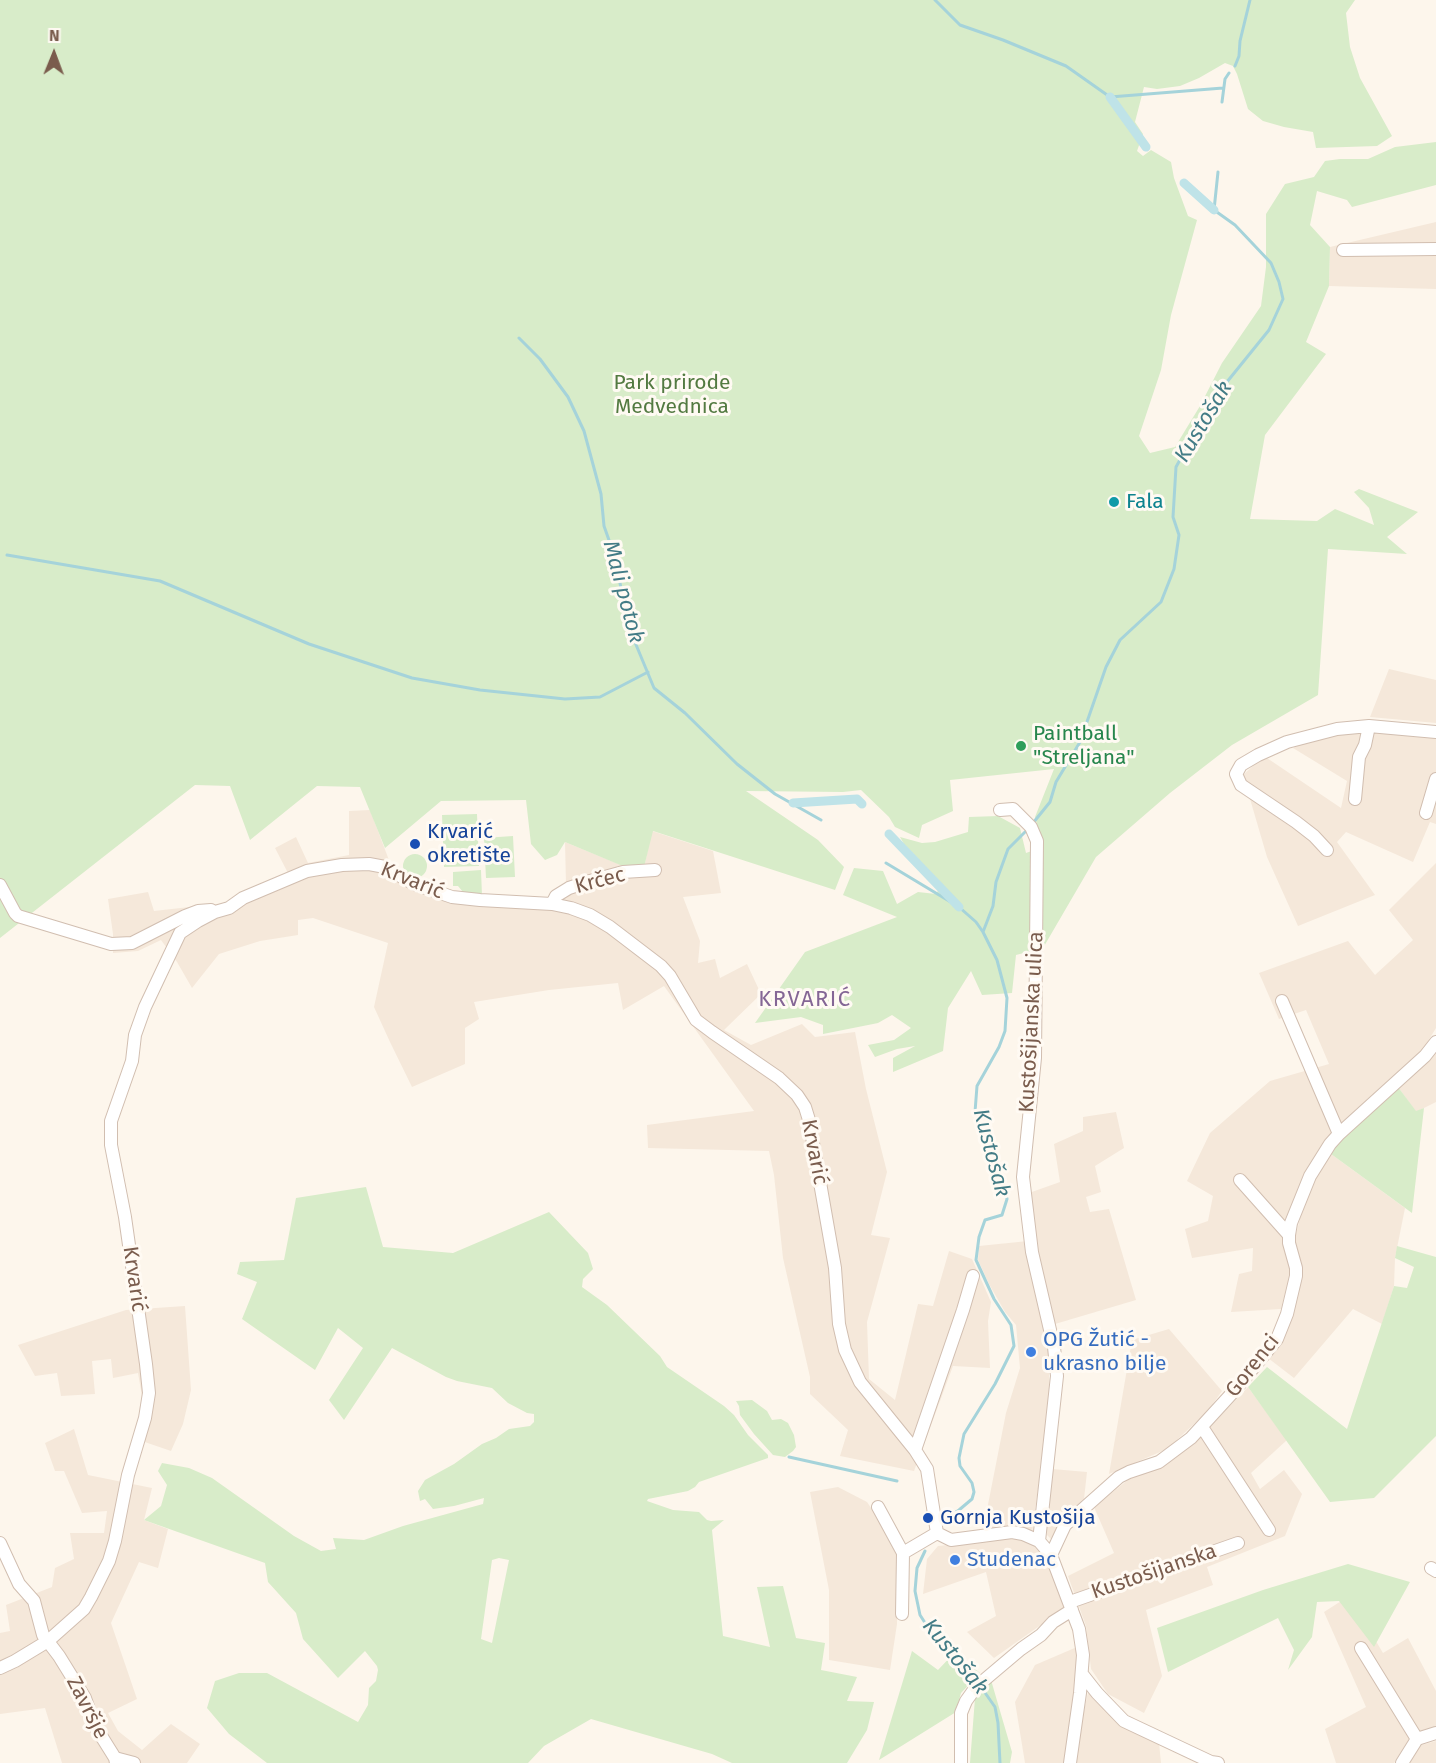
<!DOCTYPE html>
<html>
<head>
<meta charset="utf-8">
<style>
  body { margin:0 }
  #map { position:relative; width:1436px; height:1763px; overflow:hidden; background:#fdf6ec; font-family:"Fira Sans",sans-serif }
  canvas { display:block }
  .north { position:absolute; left:24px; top:24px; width:60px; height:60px; -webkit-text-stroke:4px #fffaf3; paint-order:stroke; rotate:1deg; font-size:16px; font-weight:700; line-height:24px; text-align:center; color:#7a5c4d }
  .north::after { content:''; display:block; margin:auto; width:21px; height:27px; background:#7a5c4d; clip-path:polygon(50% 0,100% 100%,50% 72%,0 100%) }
</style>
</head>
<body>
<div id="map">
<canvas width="1436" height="1763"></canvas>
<div class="north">N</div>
</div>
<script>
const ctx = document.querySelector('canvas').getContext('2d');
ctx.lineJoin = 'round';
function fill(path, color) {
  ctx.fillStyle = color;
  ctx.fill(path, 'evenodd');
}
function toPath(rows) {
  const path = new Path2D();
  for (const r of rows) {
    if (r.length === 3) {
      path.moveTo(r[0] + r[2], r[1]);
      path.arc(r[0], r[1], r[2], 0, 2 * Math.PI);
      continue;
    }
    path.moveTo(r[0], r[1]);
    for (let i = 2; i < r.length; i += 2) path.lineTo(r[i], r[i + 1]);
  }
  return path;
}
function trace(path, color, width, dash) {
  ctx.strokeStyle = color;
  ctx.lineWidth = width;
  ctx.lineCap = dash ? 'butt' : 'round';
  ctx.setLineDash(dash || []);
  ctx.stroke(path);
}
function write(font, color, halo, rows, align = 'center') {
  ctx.font = font + ' "Fira Sans",sans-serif';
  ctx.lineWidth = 6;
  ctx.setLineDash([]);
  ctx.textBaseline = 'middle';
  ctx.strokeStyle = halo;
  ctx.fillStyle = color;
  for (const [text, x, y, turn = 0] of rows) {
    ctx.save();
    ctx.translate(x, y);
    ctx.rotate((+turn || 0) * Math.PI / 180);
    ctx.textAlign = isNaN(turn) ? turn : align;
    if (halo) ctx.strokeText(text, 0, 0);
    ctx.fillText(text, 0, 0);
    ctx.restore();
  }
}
const residential = toPath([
  [1436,222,1436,289,1329,286,1330,247],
  [1389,669,1436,680,1436,723,1370,717],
  [1359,729,1436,736,1436,824,1430,822,1413,862,1346,832,1337,842,1375,895,1298,926,1267,857,1243,775,1264,756,1341,808,1347,781,1293,748,1315,738],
  [370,810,395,876,409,887,434,898,480,906,547,902,566,884,565,842,626,867,644,867,652,831,713,851,721,893,683,897,700,941,698,963,715,959,720,978,747,964,761,994,724,1030,751,1045,802,1024,815,1037,855,1032,866,1089,887,1172,871,1235,890,1238,867,1322,869,1379,895,1400,918,1304,933,1306,949,1251,972,1259,991,1302,988,1321,990,1368,953,1366,914,1471,840,1456,848,1430,810,1394,810,1377,783,1258,774,1175,769,1151,648,1148,647,1125,754,1111,664,986,623,1010,618,983,549,990,474,1002,479,1019,465,1028,465,1064,412,1087,390,1042,374,1007,388,943,313,918,298,920,298,935,260,941,219,954,192,988,177,962,161,940,138,951,113,953,113,934,108,899,148,892,154,911,234,902,288,873,275,848,296,837,308,863,349,855,349,811],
  [1436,863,1436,1028,1422,1051,1341,1124,1315,1162,1300,1186,1291,1270,1281,1309,1231,1312,1239,1274,1252,1271,1253,1248,1192,1258,1185,1229,1208,1221,1213,1196,1187,1181,1210,1133,1270,1081,1329,1064,1306,1010,1279,1019,1259,973,1348,941,1375,975,1413,940,1389,910],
  [1434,1050,1436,1052,1436,1102,1416,1112,1398,1087],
  [1116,1112,1124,1148,1095,1166,1101,1192,1086,1197,1090,1212,1109,1209,1136,1300,1055,1324,1034,1235,1029,1193,1060,1182,1054,1144,1083,1131,1083,1117],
  [1331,1154,1405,1208,1395,1258,1394,1286,1382,1324,1353,1309,1294,1378,1268,1358,1282,1341,1294,1242,1305,1199,1316,1175],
  [1028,1241,1048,1347,1050,1400,1032,1533,983,1530,1006,1413,1020,1368,1016,1325,1005,1312,989,1284,978,1260,979,1246],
  [185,1306,191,1390,183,1424,171,1451,133,1438,143,1402,138,1373,113,1378,111,1359,92,1361,95,1394,61,1396,57,1373,35,1376,18,1345,126,1310],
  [1169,1329,1222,1391,1207,1412,1167,1449,1109,1474,1132,1340],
  [1248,1387,1287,1440,1251,1473,1260,1489,1284,1470,1302,1494,1285,1536,1207,1567,1213,1585,1146,1610,1162,1676,1144,1713,1108,1694,1091,1669,1086,1626,1068,1576,1114,1553,1094,1507,1129,1479,1163,1467,1197,1440],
  [74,1429,88,1475,152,1488,144,1520,168,1529,158,1568,139,1562,111,1623,137,1699,108,1713,118,1731,142,1750,171,1724,200,1744,187,1763,62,1763,45,1708,0,1714,0,1633,10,1631,6,1605,52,1587,55,1568,74,1559,70,1533,104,1533,107,1511,82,1513,64,1471,55,1471,45,1443],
  [1052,1469,1087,1472,1084,1499,1064,1517,1051,1539,1047,1535,1046,1515],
  [838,1487,867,1502,884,1527,898,1556,897,1624,890,1670,829,1660,829,1590,810,1492],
  [1017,1538,1035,1545,1051,1569,1065,1608,994,1658,967,1632,996,1616,986,1572,923,1594,927,1559,938,1546],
  [1349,1596,1383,1653,1408,1638,1436,1691,1436,1730,1409,1739,1394,1763,1336,1763,1325,1729,1366,1707,1324,1612],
  [1077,1647,1076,1691,1065,1763,1025,1763,1015,1702,1035,1665],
  [1088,1692,1130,1731,1159,1743,1161,1763,1075,1763,1075,1753],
  [1436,1741,1436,1763,1410,1763,1418,1746]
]);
const green = toPath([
  [0,0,1355,0,1346,13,1350,47,1360,78,1392,136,1377,146,1316,148,1313,132,1284,127,1263,121,1248,109,1237,74,1233,66,1225,63,1199,78,1180,86,1157,89,1144,87,1135,122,1143,134,1137,151,1143,156,1151,150,1171,162,1174,178,1188,216,1197,220,1171,315,1161,370,1139,436,1150,453,1175,447,1200,406,1222,363,1261,306,1266,267,1266,214,1285,184,1314,177,1325,161,1340,159,1368,159,1395,147,1436,142,1436,185,1352,207,1347,200,1317,191,1310,225,1330,247,1329,286,1306,342,1326,354,1265,435,1250,519,1317,521,1335,509,1374,525,1369,508,1354,492,1359,489,1418,512,1387,537,1407,554,1328,549,1318,695,1232,745,1170,793,1096,857,1043,948,1016,955,1012,993,982,995,971,971,948,1008,943,1051,893,1072,893,1058,915,1046,897,1049,875,1057,868,1045,894,1040,911,1028,892,1015,878,1023,823,1034,823,1025,801,1017,755,1023,805,952,897,917,843,895,854,868,883,871,897,904,918,892,936,894,942,884,904,844,900,837,922,843,935,842,968,832,969,817,998,816,1020,828,1026,853,1043,847,1035,817,1054,769,950,780,953,811,922,825,919,838,895,827,889,817,861,790,843,792,746,791,818,840,844,867,835,890,653,831,644,867,625,867,565,842,557,855,545,860,531,844,526,800,441,801,385,848,360,787,317,786,250,840,230,786,195,785,0,938],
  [477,814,479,866,444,867,442,815],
  [513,836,515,877,486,878,484,838],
  [415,866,12],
  [481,870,482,896,463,892,458,886,453,886,453,872],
  [1398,1087,1416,1111,1424,1108,1412,1213,1331,1154,1330,1149],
  [366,1187,383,1247,453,1253,549,1212,588,1253,593,1269,583,1279,582,1287,607,1305,660,1356,667,1367,724,1406,734,1415,748,1435,768,1455,768,1458,699,1482,695,1487,688,1491,648,1499,647,1501,673,1510,699,1512,707,1520,711,1521,724,1520,712,1530,723,1636,770,1647,757,1587,783,1586,796,1638,825,1643,821,1670,857,1677,847,1701,874,1702,867,1730,847,1763,732,1763,712,1754,591,1719,544,1746,528,1763,267,1763,229,1734,207,1708,215,1681,239,1673,267,1673,358,1722,368,1705,369,1688,376,1681,378,1670,377,1666,365,1651,338,1678,303,1639,296,1613,268,1582,265,1563,144,1520,161,1506,167,1485,158,1471,162,1463,189,1468,212,1478,294,1536,321,1551,336,1549,333,1538,364,1540,403,1526,483,1504,484,1498,454,1506,433,1509,425,1499,420,1501,418,1491,425,1480,454,1464,482,1444,496,1438,509,1429,530,1426,534,1422,534,1414,527,1413,508,1403,492,1388,457,1381,446,1377,392,1348,344,1420,329,1400,363,1348,338,1328,315,1370,242,1319,257,1282,237,1274,240,1262,284,1260,296,1198],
  [499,1558,509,1560,492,1643,481,1639,492,1560],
  [1397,1246,1436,1257,1436,1436,1374,1498,1330,1502,1248,1387,1267,1367,1347,1429,1394,1286,1407,1288,1414,1267,1395,1258],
  [752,1400,767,1411,772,1420,781,1419,788,1423,794,1435,796,1447,793,1451,785,1457,773,1455,754,1434,740,1415,739,1406,736,1401],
  [1348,1564,1410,1582,1374,1647,1339,1601,1317,1602,1312,1637,1288,1670,1294,1650,1278,1618,1168,1672,1157,1628,1263,1590],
  [912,1651,938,1670,955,1652,980,1673,961,1693,956,1712,879,1760],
  [991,1680,1012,1752,1010,1763,970,1763,975,1698]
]);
const stream = toPath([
  [935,0,960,25,1003,40,1066,66,1110,97,1223,88],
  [1235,66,1239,56,1240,41,1250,0],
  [1222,102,1225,79,1229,73],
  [519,338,540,359,568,397,584,431,601,494,604,526,616,560,627,623,654,688,685,713,737,764,775,794,821,820],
  [7,555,160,581,309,644,412,678,480,690,565,699,600,697,648,672],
  [1033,823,1050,802,1056,782,1080,742,1106,667,1120,640,1161,602,1174,569,1179,535,1173,517,1176,467,1187,447,1209,418,1218,393,1269,330,1283,299,1279,282,1271,263,1235,225,1214,210,1218,172],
  [886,863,959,907,976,922,983,932],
  [789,1457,897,1481],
  [943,1523,945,1519,959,1510,972,1499,974,1492,972,1483,960,1466,959,1458,964,1434,995,1384,1014,1346,1011,1325,994,1299,976,1260,979,1237,985,1220,1002,1215,1007,1199,993,1147,975,1112,977,1086,999,1047,1005,1031,1007,998,997,960,983,932,993,906,996,882,1008,849,1029,828],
  [925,1551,917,1568,915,1591,920,1615,938,1643,977,1681],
  [981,1687,995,1707,998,1723,1000,1763]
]);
const canal = toPath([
  [1110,97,1146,147],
  [1184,183,1214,210],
  [793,803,857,799,862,804],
  [889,834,959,907]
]);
const minor = toPath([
  [1343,250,1436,249],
  [1355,799,1359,757,1365,745,1369,726],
  [1000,810,1013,809,1031,827,1037,841,1035,1058,1023,1177,1032,1252,1054,1347,1057,1376,1039,1541],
  [1426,813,1436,779],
  [1327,850,1314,836,1296,822,1241,785,1236,774,1241,765,1258,755,1287,742,1337,729,1369,726,1436,732],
  [0,885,15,913,18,916,111,944,132,943,185,916,198,911,211,910,214,912],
  [552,904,556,896,569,888,590,881,623,872,655,870],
  [1282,1001,1339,1134],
  [1240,1180,1289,1235],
  [1202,1427,1269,1530],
  [915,1450,963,1310,973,1276],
  [878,1507,903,1553,902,1614],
  [0,1543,19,1584,34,1601,43,1635,59,1656,85,1698,95,1726,115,1758,116,1763],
  [903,1553,937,1533],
  [1051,1555,1065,1525,1119,1477,1129,1472,1159,1462,1191,1438,1235,1390,1277,1339,1287,1314,1296,1276,1296,1268,1289,1243,1289,1235,1291,1223,1310,1176,1330,1144,1339,1134,1425,1056,1436,1042],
  [1431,1568,1436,1571],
  [1070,1602,1238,1543],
  [1361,1648,1417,1739],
  [0,1668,15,1661,48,1641,84,1609,91,1597,109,1561,115,1541,128,1475,145,1418,149,1393,146,1364,125,1217,111,1145,111,1121,132,1061,135,1035,145,1007,180,933,198,921,215,912,229,908,243,898,307,871,342,865,369,864,385,867,414,884,452,897,480,900,552,904,571,908,590,915,610,927,661,966,670,976,696,1020,712,1032,779,1078,797,1095,805,1107,809,1120,835,1268,839,1324,845,1350,860,1382,915,1450,927,1469,937,1533,951,1540,1012,1532,1023,1534,1039,1541,1051,1555,1079,1629,1083,1655,1080,1693,1070,1763],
  [1082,1674,1097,1693,1124,1721,1211,1762,1218,1763],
  [1417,1739,1436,1733],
  [115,1758,134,1763],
  [961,1763,961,1713,966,1701,976,1687,1021,1649,1041,1635,1053,1622,1072,1610],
  [1402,1763,1417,1739]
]);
const markers = [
  [1114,502,6,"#0f9aa8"],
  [1021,746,6,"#2e9e5b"],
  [415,844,6,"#1a4fb4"],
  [1031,1352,6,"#3f7fe0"],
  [928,1518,6,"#1a4fb4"],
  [955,1560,6,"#3f7fe0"]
];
const parkNames = [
  ["Park prirode",672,383],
  ["Medvednica",672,407]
];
const cultureNames = [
  ["Fala",1126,502]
];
const leisureNames = [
  ["Paintball",1033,734],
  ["\"Streljana\"",1033,758]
];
const transitNames = [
  ["Krvarić",427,832],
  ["okretište",427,856],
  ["Gornja Kustošija",940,1518]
];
const streetNames = [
  ["Krvarić",412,881,22],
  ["Krčec",600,881,-15],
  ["Kustošijanska ulica",1032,1022,-87],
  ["Krvarić",814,1152,79],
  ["Krvarić",134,1279,82],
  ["Gorenci",1253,1366,-52],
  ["Kustošijanska",1154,1572,-19],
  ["Završje",87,1708,63]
];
const shopNames = [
  ["OPG Žutić -",1043,1340],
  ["ukrasno bilje",1043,1364],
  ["Studenac",967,1560]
];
const waterNames = [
  ["Kustošak",1204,422,-59],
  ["Mali potok",623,592,75],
  ["Kustošak",991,1153,75],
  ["Kustošak",955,1657,51]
];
const neighbourhoodNames = [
  ["KRVARIĆ",805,1000]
];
fill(residential, '#f5e8da');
fill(green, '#d8ecc9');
trace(stream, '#a5d3da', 3);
trace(canal, '#bfe3e8', 9);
trace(minor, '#d1beb0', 14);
trace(minor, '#fff', 12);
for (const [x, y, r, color] of markers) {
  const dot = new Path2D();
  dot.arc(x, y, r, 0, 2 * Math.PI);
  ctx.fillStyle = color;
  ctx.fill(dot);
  trace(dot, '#fffaf3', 2);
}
write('21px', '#537a41', '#fffaf3', parkNames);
write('21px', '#0d838f', '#fffaf3', cultureNames, 'left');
write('21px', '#27864d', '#fffaf3', leisureNames, 'left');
write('21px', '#164399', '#fffaf3', transitNames, 'left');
write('21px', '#7a5c4d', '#fffaf3', streetNames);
write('21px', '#366cbe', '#fffaf3', shopNames, 'left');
write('italic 22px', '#437c86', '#fffaf3', waterNames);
ctx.letterSpacing = '1.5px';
write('22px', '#846695', '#fffaf3', neighbourhoodNames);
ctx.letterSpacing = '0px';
</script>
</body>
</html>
